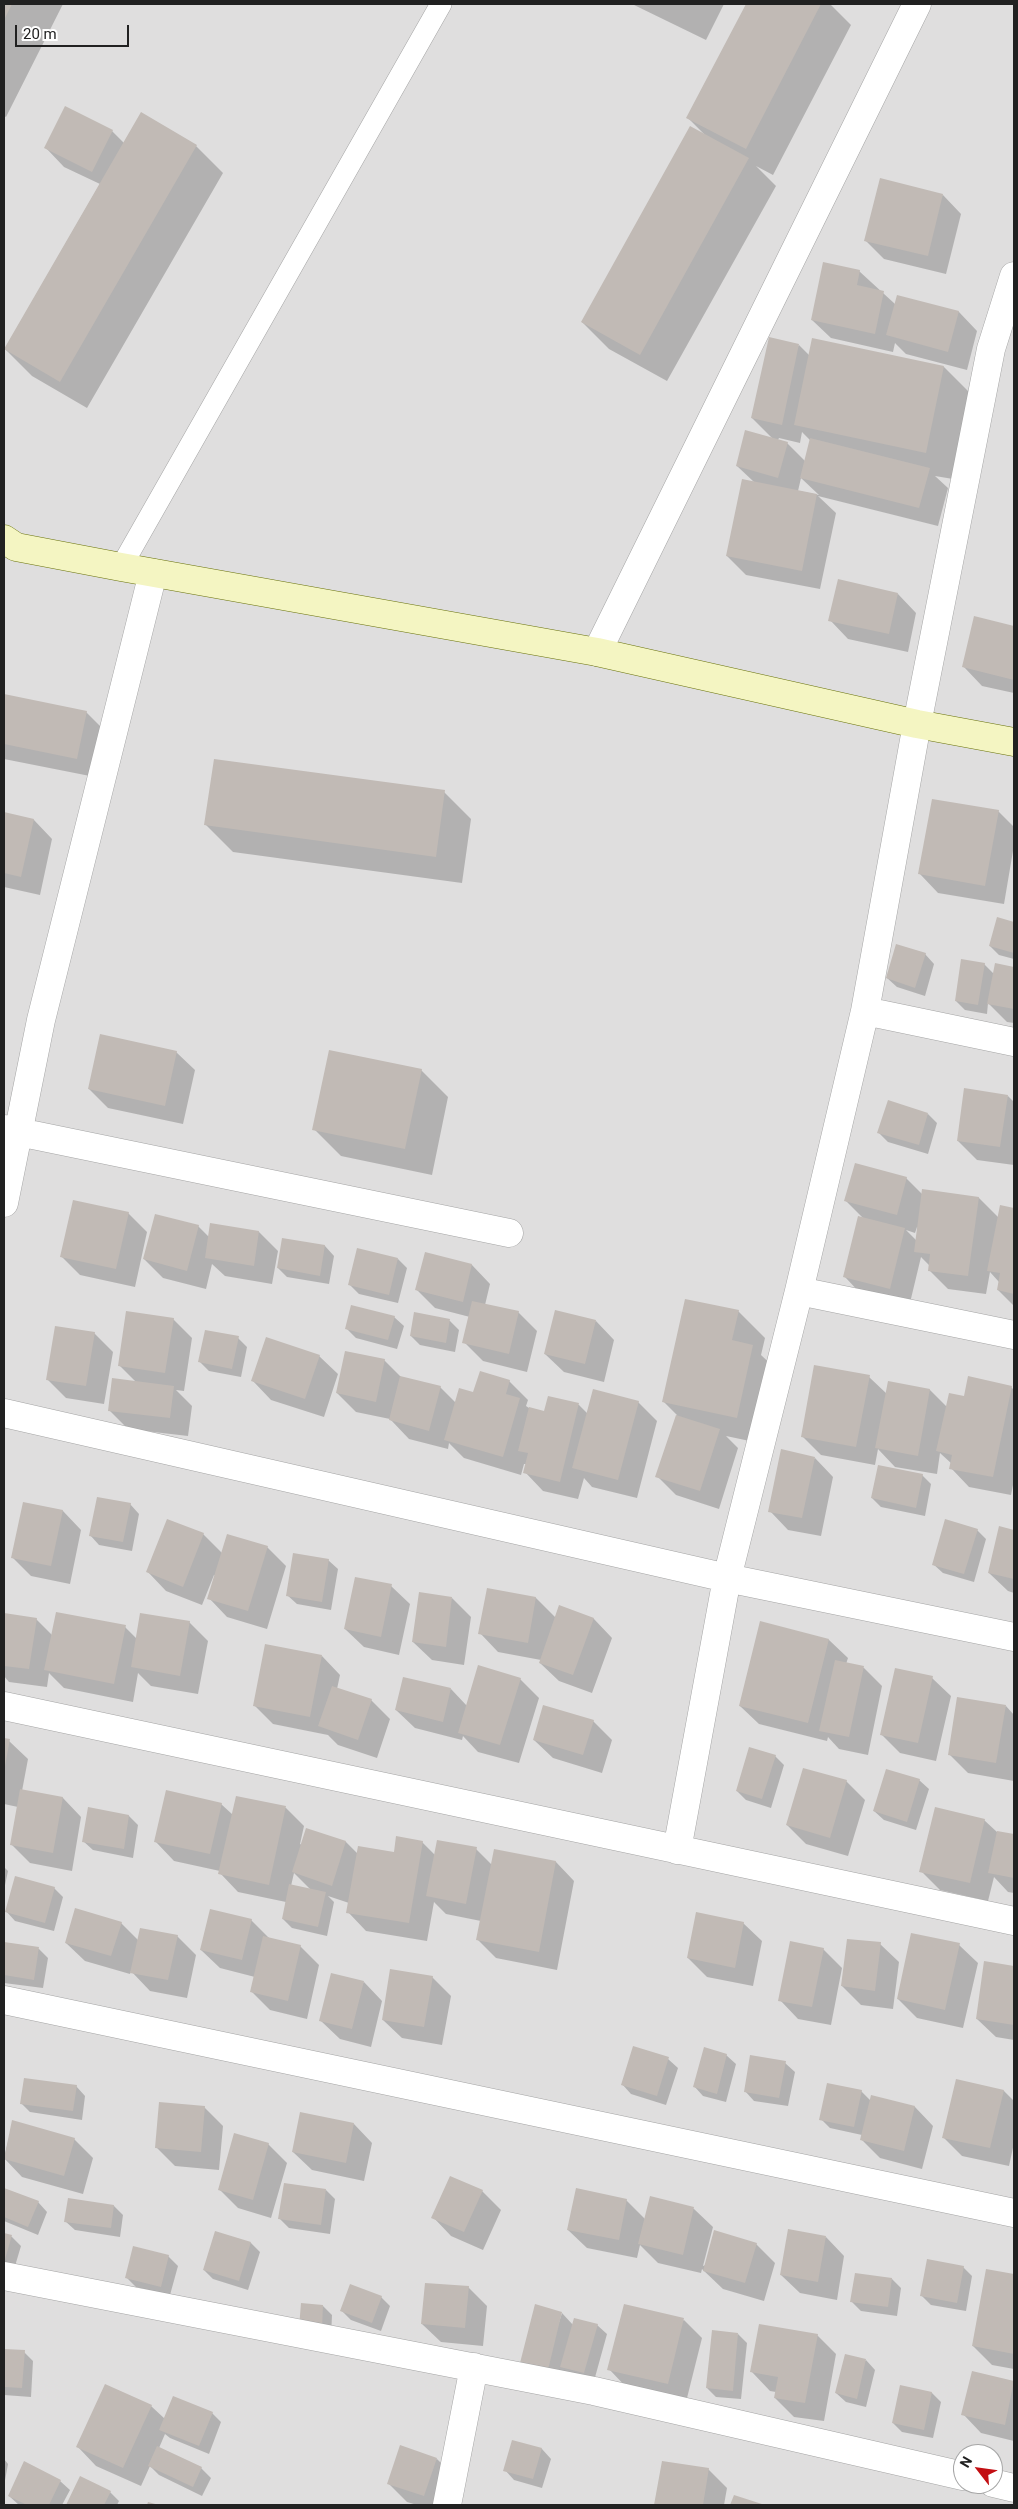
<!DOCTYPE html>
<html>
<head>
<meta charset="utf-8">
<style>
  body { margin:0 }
  #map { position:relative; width:1018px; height:2509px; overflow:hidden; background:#f1eee9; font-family:Roboto,sans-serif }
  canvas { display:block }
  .frame { position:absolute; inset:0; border:5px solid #212121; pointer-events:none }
  .north { position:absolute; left:953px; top:2444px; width:50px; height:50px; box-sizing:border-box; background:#fff; border:1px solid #a6a6a6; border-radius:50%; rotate:300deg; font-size:14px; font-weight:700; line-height:20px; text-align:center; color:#212121 }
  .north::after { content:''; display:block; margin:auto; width:18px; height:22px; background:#c30f13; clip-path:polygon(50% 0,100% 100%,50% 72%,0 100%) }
  .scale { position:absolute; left:15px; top:25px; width:114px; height:22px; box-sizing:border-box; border:2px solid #212121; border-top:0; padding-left:6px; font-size:15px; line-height:18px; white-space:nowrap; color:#212121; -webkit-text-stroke:4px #fff; paint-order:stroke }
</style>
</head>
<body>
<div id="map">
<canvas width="1018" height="2509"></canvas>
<div class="frame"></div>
<div class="north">N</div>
<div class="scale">20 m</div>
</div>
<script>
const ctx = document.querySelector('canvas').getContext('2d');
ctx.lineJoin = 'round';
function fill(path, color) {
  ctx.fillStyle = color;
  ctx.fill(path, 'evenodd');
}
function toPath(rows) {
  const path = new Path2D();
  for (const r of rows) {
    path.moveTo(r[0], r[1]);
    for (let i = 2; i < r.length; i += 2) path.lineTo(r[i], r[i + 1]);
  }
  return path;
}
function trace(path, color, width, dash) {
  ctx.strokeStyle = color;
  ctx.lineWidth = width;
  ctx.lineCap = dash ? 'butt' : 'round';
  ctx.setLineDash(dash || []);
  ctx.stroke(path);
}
const residential = toPath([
  [4,4,1014,4,1014,2505,4,2505],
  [963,2454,993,2454,993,2484,963,2484]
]);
const shadow = toPath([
  [4,4,63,4,6,117,4,116],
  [632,4,724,4,706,40],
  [748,4,830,4,851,25,773,175,756,166,776,186,667,381,609,349,582,322,704,134,688,118],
  [112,131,124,143,196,146,223,173,87,408,32,376,5,349,100,184,64,167,46,148],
  [943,195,961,214,946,274,884,259,865,240],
  [859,271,895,304,959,312,977,331,967,370,906,354,895,343,893,352,831,338,812,320],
  [799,345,810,356,944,367,971,394,953,479,935,476,948,488,938,526,818,496,836,513,820,589,746,575,727,556,754,482,737,466,773,439,752,418],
  [802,432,811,441,805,461,787,443,778,440,779,438,800,443],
  [801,478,819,495,798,491],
  [898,594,916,613,908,652,848,639,830,620],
  [975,618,1014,627,1014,693,982,686,964,667],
  [4,695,86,712,105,731,95,777,4,759],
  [444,792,471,819,462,883,233,852,206,825],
  [998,811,1014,827,1014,845,1004,904,938,893,920,874],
  [4,814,34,820,52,839,40,895,4,887],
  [998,919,1014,923,1014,959,999,955,990,946],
  [925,954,934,964,925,996,897,987,887,978],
  [984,964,994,974,996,965,1014,968,1014,1023,1007,1022,988,1003,987,1014,965,1010,956,1001],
  [176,1052,195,1070,183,1124,108,1108,89,1089],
  [421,1070,448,1097,432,1175,341,1156,314,1129],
  [1008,1096,1014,1102,1014,1165,977,1160,958,1141],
  [928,1114,937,1123,928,1154,888,1142,879,1133],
  [906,1178,923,1195,979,1198,999,1218,1001,1207,1014,1209,1014,1306,998,1290,999,1282,990,1272,986,1294,948,1289,930,1271,930,1266,921,1257,909,1307,863,1296,845,1277,864,1219,846,1201],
  [917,1227,918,1228,917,1241,906,1230,915,1233],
  [128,1213,147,1232,135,1287,80,1275,61,1256],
  [211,1225,259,1232,278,1251,272,1284,225,1276,212,1264,206,1289,163,1278,144,1259,198,1226,209,1237],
  [283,1239,325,1246,334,1256,329,1284,287,1277,278,1268],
  [426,1253,472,1265,490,1284,485,1305,518,1312,537,1331,527,1372,483,1361,464,1342,470,1317,435,1308,416,1289],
  [398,1259,407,1268,398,1303,359,1294,350,1285],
  [738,1311,765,1338,761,1355,780,1373,764,1444,726,1436,738,1448,719,1509,676,1495,657,1476,677,1415,663,1401],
  [415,1314,450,1321,459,1330,455,1352,420,1345,411,1336],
  [394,1317,404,1326,397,1349,356,1338,347,1329],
  [173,1319,192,1338,184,1391,176,1390,192,1406,188,1436,128,1429,109,1410,136,1382,119,1365],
  [596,1321,614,1340,604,1382,564,1372,545,1354],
  [94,1333,113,1352,104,1404,66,1398,48,1380],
  [238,1338,247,1347,241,1377,209,1371,200,1362],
  [319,1356,338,1374,324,1417,271,1400,253,1381],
  [384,1360,401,1377,440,1387,456,1403,474,1394,509,1381,528,1400,526,1406,529,1408,545,1412,549,1398,579,1405,588,1414,638,1402,657,1421,637,1498,592,1487,584,1478,578,1499,543,1491,525,1472,527,1464,524,1464,521,1475,464,1458,449,1443,448,1449,409,1439,390,1419,356,1412,337,1393],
  [869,1377,887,1394,930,1390,947,1407,965,1398,1011,1387,1014,1390,1014,1480,1011,1495,969,1487,951,1468,952,1464,940,1453,937,1474,895,1467,878,1449,875,1465,821,1455,803,1437],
  [815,1458,833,1477,821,1536,788,1530,770,1511],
  [922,1475,931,1484,925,1516,881,1507,872,1498],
  [24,1503,63,1511,81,1530,70,1584,31,1576,12,1557],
  [130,1504,139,1514,132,1551,99,1545,90,1535],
  [1000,1528,1014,1531,1014,1593,1008,1591,989,1573],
  [977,1530,986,1539,974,1582,943,1573,933,1564],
  [203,1534,222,1553,267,1547,286,1566,267,1629,227,1617,209,1598,216,1576,214,1575,202,1605,166,1591,148,1572],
  [328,1560,338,1569,331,1610,297,1604,287,1595],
  [391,1586,410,1604,399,1655,364,1647,345,1629],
  [488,1590,536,1598,556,1618,559,1607,594,1619,612,1638,592,1693,559,1681,540,1663,541,1660,498,1652,480,1633],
  [452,1598,471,1617,464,1665,432,1660,413,1642],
  [4,1614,36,1619,53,1636,125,1627,137,1639,189,1622,208,1641,198,1694,151,1686,138,1673,133,1702,64,1688,49,1673,47,1687,9,1682,4,1676],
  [761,1623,829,1640,848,1658,846,1664,864,1668,882,1686,868,1755,839,1749,828,1737,827,1741,759,1724,740,1706],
  [322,1656,340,1675,337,1689,371,1700,390,1719,377,1758,338,1745,328,1735,273,1724,254,1705],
  [932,1678,951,1696,936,1761,900,1753,881,1734],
  [520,1679,539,1698,519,1763,478,1752,463,1736,462,1740,415,1728,396,1710,451,1689,467,1706],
  [1006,1706,1014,1715,1014,1781,968,1773,949,1754],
  [593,1721,612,1740,602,1773,553,1758,534,1740],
  [4,1740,9,1741,28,1759,22,1791,63,1798,81,1817,72,1871,30,1863,11,1844,18,1807,4,1804],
  [775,1756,784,1765,771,1808,746,1800,737,1791],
  [919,1780,929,1789,916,1830,884,1820,874,1811],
  [846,1781,865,1800,848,1856,806,1844,787,1825],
  [237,1797,286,1808,304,1826,300,1844,302,1845,346,1842,358,1854,395,1853,422,1842,435,1855,476,1849,492,1865,495,1851,556,1862,574,1881,557,1970,496,1958,477,1939,481,1921,446,1914,434,1902,427,1941,366,1931,348,1912,349,1903,328,1896,334,1902,327,1936,292,1928,283,1919,286,1902,238,1892,220,1873,220,1871,174,1861,156,1842,221,1804,233,1815],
  [294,1873,311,1890,291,1886],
  [89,1809,129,1816,138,1825,133,1858,93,1850,83,1841],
  [984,1820,997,1832,1014,1836,1014,1893,1008,1892,994,1877,988,1901,940,1890,921,1871],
  [4,1867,8,1871,4,1890],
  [54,1888,63,1897,54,1931,15,1921,6,1911],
  [251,1920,270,1939,300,1946,319,1965,307,2019,270,2010,252,1992,255,1977,220,1968,201,1950],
  [121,1923,138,1940,177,1936,196,1955,187,1998,150,1991,131,1971,130,1974,85,1961,66,1943],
  [743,1923,762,1941,753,1986,707,1977,688,1958],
  [4,1944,39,1949,48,1958,43,1988,4,1983],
  [880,1944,899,1962,893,2009,861,2005,842,1986],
  [959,1945,978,1963,963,2028,917,2018,898,1999],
  [823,1949,842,1968,831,2025,798,2019,780,2000],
  [985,1963,1014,1967,1014,2040,996,2037,977,2019],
  [432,1977,451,1996,442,2045,402,2038,383,2020],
  [364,1982,382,2001,371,2047,340,2039,321,2021],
  [726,2055,736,2064,726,2102,703,2096,694,2086],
  [668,2059,678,2068,666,2105,631,2094,622,2084],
  [785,2063,795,2072,788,2106,754,2101,745,2091],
  [957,2080,1004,2091,1014,2101,1014,2143,1009,2166,962,2156,943,2137],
  [76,2086,85,2096,82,2120,30,2112,21,2103],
  [861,2091,871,2101,915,2107,933,2126,922,2169,880,2158,861,2139,862,2135,830,2128,821,2119],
  [204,2107,223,2126,219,2170,175,2166,156,2147],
  [13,2122,74,2139,93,2158,83,2194,22,2177,4,2158],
  [354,2124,372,2143,364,2181,312,2170,293,2152],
  [268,2144,287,2163,271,2218,238,2208,220,2190],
  [5,2189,38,2202,47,2212,38,2235,4,2221],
  [326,2190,335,2199,330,2234,289,2228,280,2219],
  [482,2191,501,2210,483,2250,451,2236,433,2217],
  [651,2198,694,2209,713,2227,703,2266,756,2244,775,2263,764,2301,723,2289,702,2269,701,2273,658,2263,640,2245,637,2258,587,2248,568,2230,626,2200,645,2219],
  [69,2199,114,2206,123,2215,120,2237,75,2230,65,2221],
  [216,2232,251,2243,260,2252,248,2290,213,2279,204,2270],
  [4,2234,12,2237,21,2246,12,2276,4,2273],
  [826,2237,844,2256,837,2300,800,2293,781,2275],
  [168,2256,178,2266,170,2295,136,2287,127,2278],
  [963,2267,972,2276,966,2311,931,2305,922,2296],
  [987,2271,1014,2275,1014,2369,992,2365,973,2346],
  [892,2279,901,2288,897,2316,861,2311,852,2302],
  [468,2287,487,2306,483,2346,441,2342,422,2324],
  [381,2297,390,2306,381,2331,351,2320,342,2311],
  [323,2306,332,2315,331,2338,301,2327],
  [562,2313,573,2325,597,2325,607,2334,594,2381,540,2381],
  [684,2320,702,2338,686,2402,627,2388,609,2369],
  [738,2334,747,2343,741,2399,716,2397,707,2388],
  [817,2335,836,2354,824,2421,794,2417,775,2398,776,2392,770,2391,752,2372],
  [4,2350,24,2352,33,2361,31,2397,4,2395],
  [866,2360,875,2370,866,2407,846,2402,836,2393],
  [973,2373,1014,2382,1014,2441,981,2433,963,2414],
  [901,2386,932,2393,941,2402,933,2438,902,2432,893,2423],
  [151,2406,165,2419,212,2413,221,2422,209,2454,170,2438,165,2434,159,2448,201,2468,211,2478,202,2496,159,2475,150,2466,141,2486,96,2466,78,2447],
  [513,2442,542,2449,551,2459,542,2488,514,2480,505,2470],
  [4,2459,8,2464,4,2486],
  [437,2459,455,2477,446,2505,417,2505,407,2502,388,2483],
  [663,2462,708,2469,727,2488,724,2505,655,2505],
  [81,2478,110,2492,119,2501,117,2505,67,2505],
  [60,2481,70,2490,62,2505,19,2505,9,2496]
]);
const building = toPath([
  [4,4,12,4,4,20],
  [746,4,821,4,746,149,686,118],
  [65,106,113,130,92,172,44,148],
  [141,112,197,145,60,382,4,349],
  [690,126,749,158,640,355,581,322],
  [880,178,943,194,928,256,864,241],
  [823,262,860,270,857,285,884,291,875,334,811,320],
  [897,295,959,311,948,352,886,335],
  [769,337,799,344,782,425,751,418],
  [812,338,944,366,926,453,794,425],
  [745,430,788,442,778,478,736,466],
  [810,438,930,468,919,508,800,478],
  [742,479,817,494,802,571,726,556],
  [838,579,898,593,889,634,828,621],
  [974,616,1014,626,1014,680,962,667],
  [4,694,87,711,77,759,4,744],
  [214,759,445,790,436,857,204,825],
  [932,799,999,810,985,886,918,874],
  [4,812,34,819,21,877,4,873],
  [997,917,1014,922,1014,953,989,946],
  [896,944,926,953,915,988,886,978],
  [961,959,985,963,978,1005,955,1001],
  [995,963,1014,967,1014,1009,987,1004],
  [100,1034,177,1051,165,1106,88,1089],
  [329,1050,422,1069,405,1149,312,1130],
  [964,1088,1008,1095,1000,1147,957,1141],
  [888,1100,928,1113,919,1145,877,1133],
  [855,1163,907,1177,897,1215,844,1201],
  [922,1189,979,1197,968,1276,928,1271,930,1254,914,1252],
  [73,1200,129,1212,116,1269,60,1257],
  [1000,1205,1014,1208,1014,1294,997,1290,1000,1273,987,1271],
  [155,1214,199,1225,187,1271,143,1259],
  [858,1216,905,1228,890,1289,843,1277],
  [210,1223,259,1231,254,1266,205,1258],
  [282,1238,325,1245,320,1276,277,1268],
  [357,1248,398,1258,389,1295,348,1285],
  [425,1252,472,1264,463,1302,415,1290],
  [685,1299,739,1310,732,1340,753,1345,737,1418,662,1402],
  [472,1301,519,1311,509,1354,462,1343],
  [351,1305,395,1316,388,1340,345,1329],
  [555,1310,596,1320,585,1364,544,1354],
  [126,1311,174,1318,165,1373,118,1366],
  [414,1312,450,1319,446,1343,410,1336],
  [55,1326,95,1332,86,1386,46,1380],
  [205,1330,239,1336,232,1369,198,1362],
  [266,1337,320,1355,305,1399,251,1381],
  [345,1351,385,1359,376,1402,336,1393],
  [814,1365,870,1375,856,1447,801,1437],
  [480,1371,510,1380,506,1394,520,1398,503,1457,444,1440,459,1388,473,1392],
  [400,1376,441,1386,429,1431,389,1420],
  [968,1376,1012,1386,993,1477,949,1469,952,1455,936,1451,949,1393,964,1396],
  [112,1378,174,1386,170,1418,108,1411],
  [888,1381,930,1389,918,1456,875,1448],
  [593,1389,639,1401,618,1480,572,1468],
  [548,1396,579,1403,560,1482,523,1473,528,1453,518,1451,529,1407,544,1411],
  [676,1415,720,1429,700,1491,655,1477],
  [781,1449,815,1457,802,1518,768,1512],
  [878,1465,923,1474,916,1508,871,1498],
  [97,1497,131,1503,123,1542,89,1536],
  [23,1502,63,1510,51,1566,11,1558],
  [167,1519,204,1533,183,1587,146,1572],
  [945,1519,978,1529,964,1574,932,1565],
  [999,1526,1014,1530,1014,1579,988,1573],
  [227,1534,268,1546,248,1611,207,1599],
  [293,1553,329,1559,322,1602,286,1596],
  [355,1577,392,1584,381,1637,344,1629],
  [487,1588,536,1597,528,1643,478,1634],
  [419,1592,452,1597,446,1647,412,1642],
  [559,1605,594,1618,573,1675,539,1663],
  [56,1612,126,1625,114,1684,44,1670],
  [4,1613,37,1618,29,1669,4,1666],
  [140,1613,190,1621,180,1676,131,1667],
  [760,1621,829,1639,808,1723,739,1706],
  [265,1644,322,1655,310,1717,253,1706],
  [835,1660,864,1666,849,1737,819,1731],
  [478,1665,521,1678,500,1745,458,1733],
  [895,1668,933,1676,918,1743,880,1735],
  [403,1677,451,1688,443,1722,395,1710],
  [332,1686,372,1699,358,1740,318,1726],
  [957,1697,1006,1705,996,1763,948,1755],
  [543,1705,594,1720,583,1755,533,1740],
  [4,1738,10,1739,5,1766,4,1766],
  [749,1747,776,1755,762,1799,736,1791],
  [803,1768,847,1780,830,1838,786,1825],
  [886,1769,920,1779,907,1822,873,1811],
  [20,1789,63,1797,53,1853,10,1845],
  [166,1790,222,1803,210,1854,154,1842],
  [236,1796,286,1806,269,1885,218,1874],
  [88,1807,129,1815,124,1849,82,1842],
  [935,1807,985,1819,970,1883,919,1872],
  [306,1828,346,1841,332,1886,292,1872],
  [997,1831,1014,1834,1014,1878,988,1873],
  [396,1836,423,1841,409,1923,346,1913,358,1846,394,1852],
  [437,1840,477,1847,466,1904,426,1896],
  [494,1849,556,1861,539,1952,476,1940],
  [15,1876,55,1887,45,1923,5,1912],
  [289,1884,326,1892,318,1927,282,1919],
  [75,1908,122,1922,111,1956,65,1943],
  [210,1909,252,1919,242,1960,200,1950],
  [696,1912,744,1922,735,1968,687,1958],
  [140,1928,178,1935,168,1980,130,1973],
  [911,1933,960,1943,945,2010,897,1999],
  [263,1936,301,1945,288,2001,250,1992],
  [847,1939,881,1942,875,1991,841,1986],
  [790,1941,824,1948,812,2007,778,2001],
  [4,1942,39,1947,34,1980,4,1975],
  [984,1961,1014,1966,1014,2025,976,2019],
  [390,1969,433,1976,424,2027,382,2020],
  [331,1973,364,1981,352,2029,319,2021],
  [633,2046,669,2057,657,2096,621,2085],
  [704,2047,727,2054,717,2094,693,2087],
  [750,2055,786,2061,779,2098,744,2092],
  [24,2078,77,2085,73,2111,20,2104],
  [956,2079,1004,2090,990,2148,942,2138],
  [827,2083,862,2090,854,2127,819,2120],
  [871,2095,915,2106,904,2151,860,2140],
  [159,2102,205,2106,201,2152,155,2148],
  [300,2112,354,2123,346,2163,292,2152],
  [12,2120,75,2138,64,2176,4,2159],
  [234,2133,269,2143,253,2200,218,2190],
  [450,2176,483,2190,464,2232,431,2218],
  [284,2183,326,2189,321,2225,278,2219],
  [4,2188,39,2201,28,2227,4,2217],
  [576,2188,627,2199,619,2240,567,2230],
  [650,2196,694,2207,683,2255,638,2244],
  [68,2198,114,2205,111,2228,64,2222],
  [788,2229,826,2236,818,2282,780,2275],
  [714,2230,757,2243,745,2283,703,2271],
  [215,2231,251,2242,239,2281,203,2270],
  [4,2233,12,2235,4,2263],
  [133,2246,169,2255,161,2287,125,2278],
  [927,2259,964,2266,957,2303,920,2296],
  [986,2269,1014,2274,1014,2354,972,2346],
  [855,2273,892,2278,888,2307,850,2302],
  [425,2283,469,2286,465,2328,421,2324],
  [350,2284,382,2296,372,2323,340,2311],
  [301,2303,323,2305,322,2329,299,2328],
  [535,2304,562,2312,548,2370,520,2363],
  [624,2304,684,2318,668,2384,607,2370],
  [574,2318,598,2324,584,2373,560,2367],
  [759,2324,818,2334,805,2403,774,2398,778,2377,750,2372],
  [712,2330,738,2333,733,2391,706,2388],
  [4,2349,25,2350,22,2388,4,2387],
  [845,2354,866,2359,857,2399,835,2393],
  [972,2371,1014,2381,1005,2425,961,2415],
  [105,2384,152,2405,123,2468,76,2447],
  [900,2385,932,2392,924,2430,892,2423],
  [173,2396,213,2412,199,2446,159,2430],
  [512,2440,542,2448,533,2479,503,2471],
  [400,2445,437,2458,424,2496,387,2484],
  [157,2446,202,2467,193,2487,148,2466],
  [24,2461,61,2480,49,2505,27,2505,8,2496],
  [662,2461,709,2468,703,2505,654,2505],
  [80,2476,111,2491,104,2505,66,2505],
  [734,2495,765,2505,730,2505],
  [148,2502,159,2505,147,2505]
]);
const service = toPath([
  [121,567,441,4]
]);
const minor = toPath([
  [597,652,917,4],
  [865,1011,1014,1042],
  [4,1129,509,1233],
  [4,1203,41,1020,153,573],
  [799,1291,1014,1335],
  [4,1413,727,1578,1014,1637],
  [4,1706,1014,1921],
  [677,1850,727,1578,799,1291,865,1011,917,724,991,349,1014,276],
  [4,2000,1014,2213],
  [4,2276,594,2391,963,2476],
  [993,2483,1014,2488],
  [447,2505,474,2367]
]);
const secondary = toPath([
  [4,539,16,547,121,567,597,652,917,724,1014,742]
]);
fill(residential, '#dfdede');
fill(shadow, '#0003');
fill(building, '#c1bab5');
trace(service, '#a5a5a5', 22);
trace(minor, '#a5a5a5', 29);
trace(secondary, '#6a730e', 29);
trace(service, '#fff', 21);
trace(minor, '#fff', 28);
trace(secondary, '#f4f5c2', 28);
</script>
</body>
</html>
